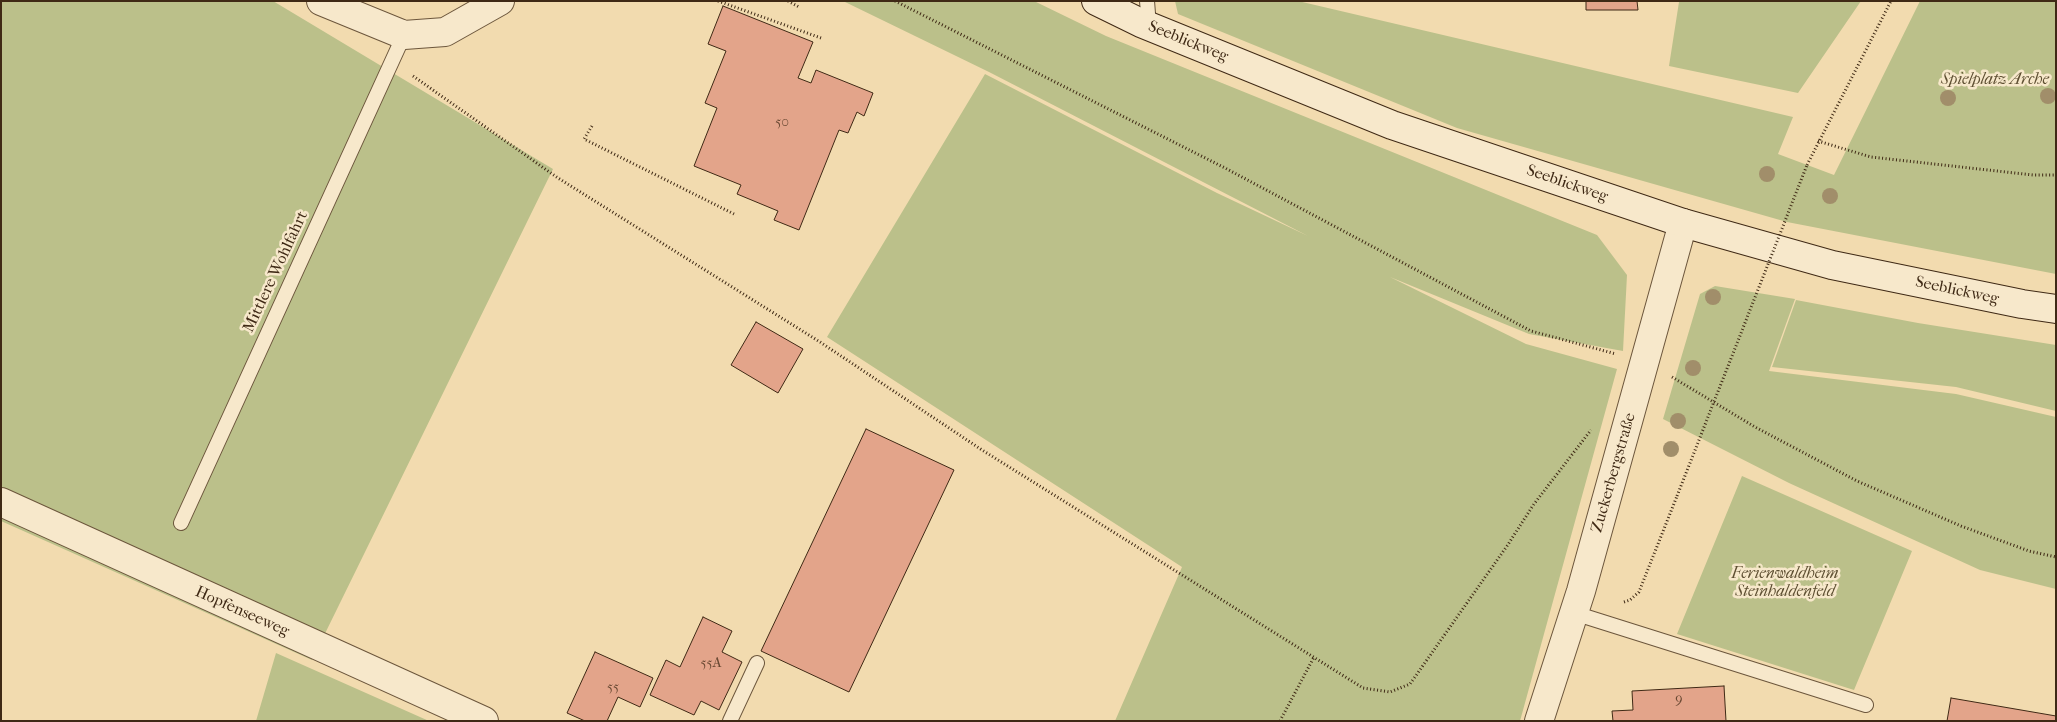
<!DOCTYPE html>
<html>
<head>
<meta charset="utf-8">
<style>
  body { margin:0 }
  #map { position:relative; width:2057px; height:722px; overflow:hidden; background:#f2dbaf; font-family:"IM FELL French Canon",serif }
  canvas { display:block }
  .frame { position:absolute; inset:0; border:2px solid #3f2915; pointer-events:none }
</style>
</head>
<body>
<div id="map">
<canvas width="2057" height="722"></canvas>
<div class="frame"></div>
</div>
<script>
const ctx = document.querySelector('canvas').getContext('2d');
ctx.lineJoin = 'round';
function fill(path, color) {
  ctx.fillStyle = color;
  ctx.fill(path, 'evenodd');
}
function toPath(rows) {
  const path = new Path2D();
  for (const r of rows) {
    path.moveTo(r[0], r[1]);
    for (let i = 2; i < r.length; i += 2) path.lineTo(r[i], r[i + 1]);
  }
  return path;
}
function trace(path, color, width, dash) {
  ctx.strokeStyle = color;
  ctx.lineWidth = width;
  ctx.lineCap = dash ? 'butt' : 'round';
  ctx.setLineDash(dash || []);
  ctx.stroke(path);
}
function write(font, color, halo, rows, align = 'center') {
  ctx.font = font + ' "IM FELL French Canon",serif';
  ctx.lineWidth = 5;
  ctx.setLineDash([]);
  ctx.textBaseline = 'middle';
  ctx.strokeStyle = halo;
  ctx.fillStyle = color;
  for (const [text, x, y, turn = 0] of rows) {
    ctx.save();
    ctx.translate(x, y);
    ctx.rotate((+turn || 0) * Math.PI / 180);
    ctx.textAlign = isNaN(turn) ? turn : align;
    if (halo) ctx.strokeText(text, 0, 0);
    ctx.fillText(text, 0, 0);
    ctx.restore();
  }
}
const green = toPath([
  [1,1,273,1,553,169,312,660,1,521],
  [843,1,1034,1,1106,36,1597,235,1627,275,1623,351,1529,334,1390,277,1526,344,1617,369,1520,721,1115,721,1182,567,827,337,985,74,1217,193,1308,236,989,72],
  [1175,1,1298,1,1793,117,1778,154,1834,175,1920,1,2056,1,2056,274,1787,222,1457,128,1178,14],
  [1861,1,1798,93,1669,66,1679,2],
  [1715,286,1795,299,1769,371,1956,394,2056,417,2056,589,1980,570,1789,483,1663,419,1700,294],
  [1796,300,1918,323,2056,345,2056,411,1956,387,1772,367],
  [1742,476,1912,551,1854,690,1677,634],
  [276,653,429,721,256,721]
]);
const building = toPath([
  [1586,1,1637,1,1638,10,1586,10,1586,1],
  [723,6,813,42,798,78,811,83,816,70,873,93,864,116,857,112,848,133,839,130,799,230,774,220,778,211,737,194,741,185,694,166,717,108,705,103,726,51,708,44,723,6],
  [756,322,803,349,778,393,731,365,756,322],
  [866,429,954,470,849,692,761,651,866,429],
  [703,617,732,631,722,652,742,662,719,710,701,701,694,715,650,695,666,660,680,667,703,617],
  [595,652,653,678,640,707,618,697,607,721,585,721,567,713,595,652],
  [1724,686,1726,721,1613,721,1612,711,1633,710,1632,691,1724,686],
  [1951,698,2056,716,2056,721,1947,721,1951,698]
]);
const path = toPath([
  [718,1,821,38],
  [788,1,799,7],
  [895,1,1225,168,1531,331,1616,354],
  [413,76,558,178,820,342,982,450,1363,688,1390,692,1410,684,1507,546,1534,504,1591,430],
  [592,126,584,139,734,214],
  [1818,141,1871,157,2033,175,2056,175],
  [1807,165,1891,1],
  [1672,377,1755,427,1857,481,1961,526,2029,551,2056,557],
  [1624,602,1630,600,1639,592,1677,496],
  [1280,721,1314,657]
]);
const lane = toPath([
  [1147,1,1149,26],
  [181,523,404,35],
  [1574,613,1866,705],
  [730,721,757,663]
]);
const street = toPath([
  [321,1,404,35,445,32,500,1],
  [1,502,484,721],
  [1539,721,1581,591,1683,223]
]);
const secondary = toPath([
  [1096,1,1141,23,1392,125,1683,223,1832,265,2022,304,2056,309]
]);
const pathBridge = toPath([
  [1677,496,1807,165]
]);
const trees = [
  [2048,96],
  [1948,98],
  [1767,174],
  [1830,196],
  [1713,297],
  [1693,368],
  [1678,421],
  [1671,449]
];
const numberNames = [
  ["50",782,123],
  ["55A",711,664],
  ["55",613,688],
  ["9",1679,700]
];
const streetNames = [
  ["Seeblickweg",1188,42,22],
  ["Seeblickweg",1567,184,19],
  ["Mittlere Wohlfahrt",276,272,-65],
  ["Seeblickweg",1957,291,12],
  ["Zuckerbergstraße",1614,473,-74],
  ["Hopfenseeweg",242,612,24]
];
const parkNames = [
  ["Spielplatz Arche",1995,80],
  ["Ferienwaldheim",1785,574],
  ["Steinhaldenfeld",1785,592]
];
fill(green, '#bbc08a');
fill(building, '#e3a48a');
trace(building, '#3f2915', 1);
trace(lane, '#6c563c', 16);
trace(street, '#6c563c', 30);
trace(secondary, '#3f2915', 30);
trace(path, '#3f2915', 3, [1, 2.5]);
trace(lane, '#f7e8cb', 14);
trace(street, '#f7e8cb', 28);
trace(secondary, '#f7e8cb', 28);
trace(pathBridge, '#3f2915', 3, [1, 2.5]);
ctx.fillStyle = '#a18e6a';
for (const [x, y] of trees) {
  ctx.beginPath();
  ctx.arc(x, y, 8, 0, 2 * Math.PI);
  ctx.fill();
}
write('14px', '#684832', null, numberNames);
write('16px', '#3f2915', '#f7e8cb', streetNames);
write('italic 16px', '#5e4f32', '#f7e8cb', parkNames);
</script>
</body>
</html>
